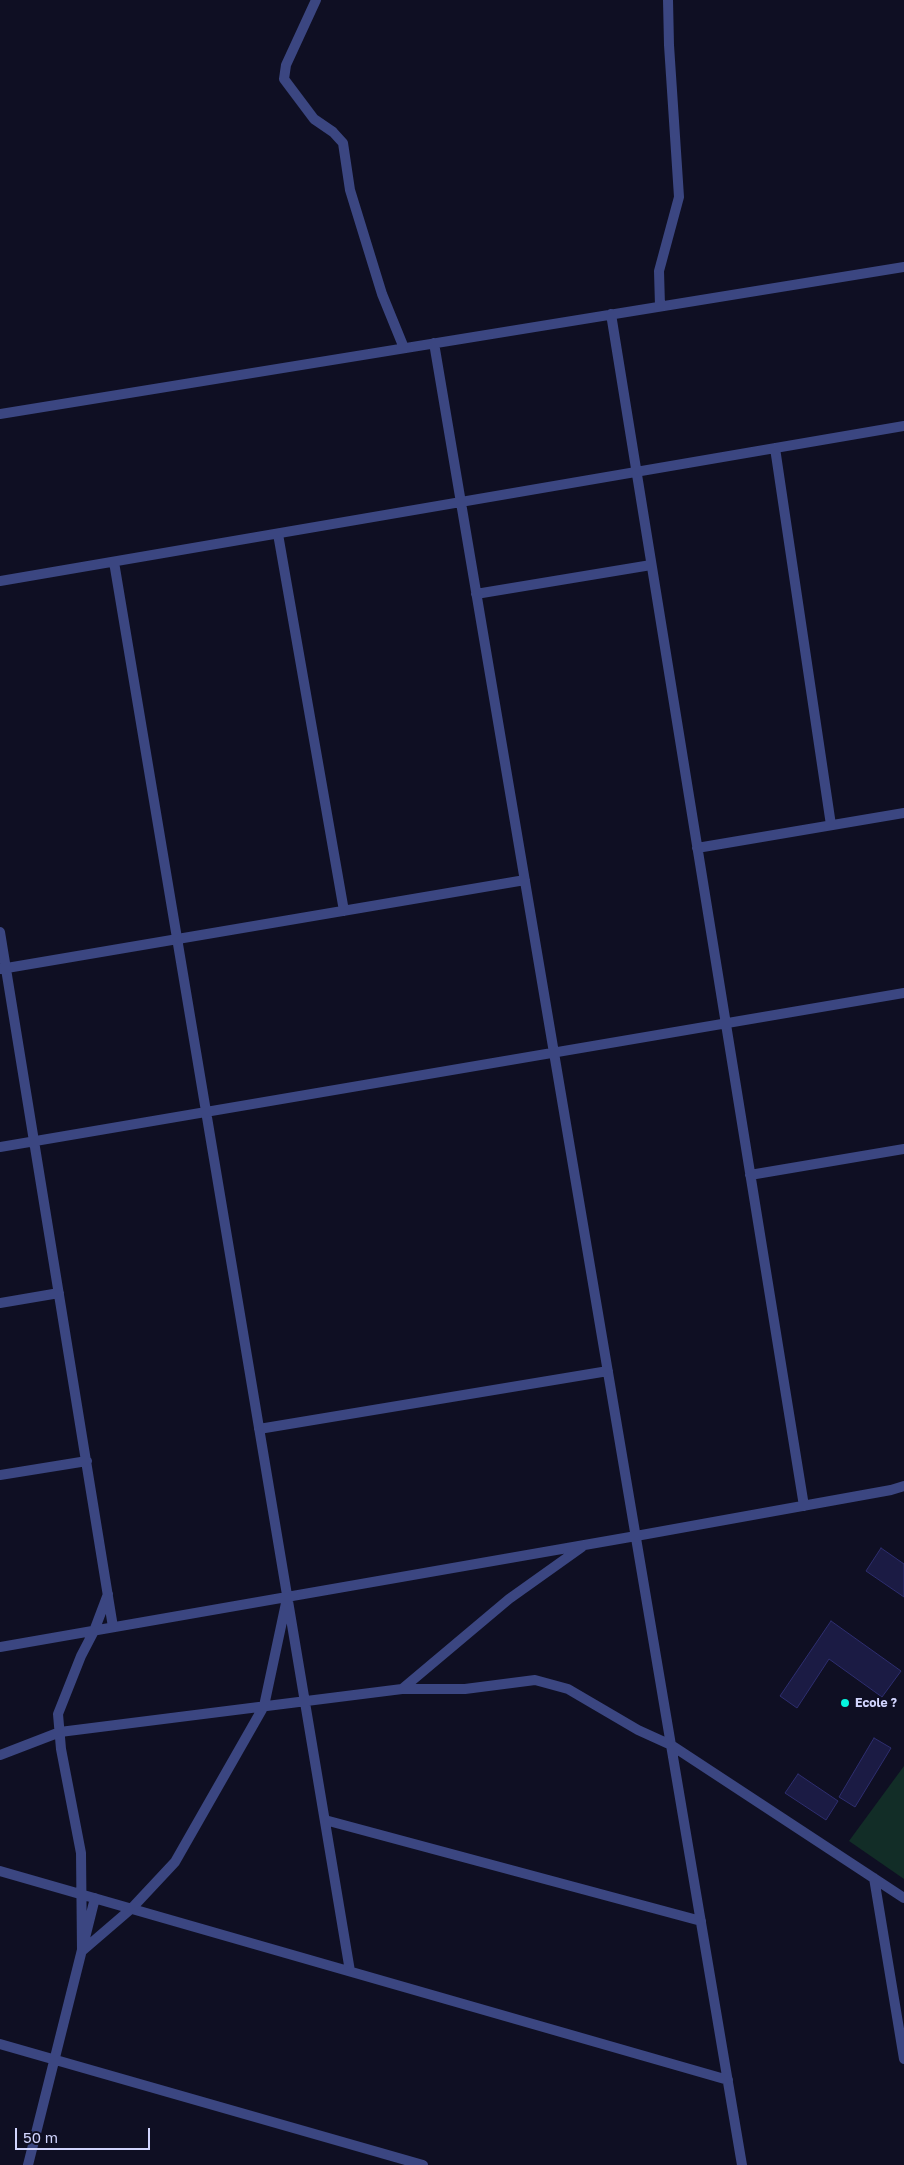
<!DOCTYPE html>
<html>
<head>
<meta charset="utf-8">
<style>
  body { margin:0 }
  #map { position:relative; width:904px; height:2165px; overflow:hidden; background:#0f0f23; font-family:"Golos Text",sans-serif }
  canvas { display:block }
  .scale { position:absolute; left:15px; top:2128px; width:135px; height:22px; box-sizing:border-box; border:2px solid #d2d5fe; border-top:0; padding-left:6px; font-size:15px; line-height:18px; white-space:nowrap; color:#d2d5fe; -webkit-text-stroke:4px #0f0f23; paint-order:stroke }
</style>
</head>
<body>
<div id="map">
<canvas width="904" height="2165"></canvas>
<div class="scale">50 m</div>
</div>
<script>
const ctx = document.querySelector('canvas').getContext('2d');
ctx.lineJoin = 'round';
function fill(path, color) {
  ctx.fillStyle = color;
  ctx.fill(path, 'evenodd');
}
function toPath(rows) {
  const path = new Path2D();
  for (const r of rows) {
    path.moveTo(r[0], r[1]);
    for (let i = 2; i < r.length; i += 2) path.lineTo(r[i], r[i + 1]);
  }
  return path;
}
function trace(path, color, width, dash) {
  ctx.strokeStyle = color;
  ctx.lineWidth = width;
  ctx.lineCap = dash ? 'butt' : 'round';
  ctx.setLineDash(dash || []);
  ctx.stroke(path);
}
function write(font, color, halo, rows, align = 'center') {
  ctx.font = font + ' "Golos Text",sans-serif';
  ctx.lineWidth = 4;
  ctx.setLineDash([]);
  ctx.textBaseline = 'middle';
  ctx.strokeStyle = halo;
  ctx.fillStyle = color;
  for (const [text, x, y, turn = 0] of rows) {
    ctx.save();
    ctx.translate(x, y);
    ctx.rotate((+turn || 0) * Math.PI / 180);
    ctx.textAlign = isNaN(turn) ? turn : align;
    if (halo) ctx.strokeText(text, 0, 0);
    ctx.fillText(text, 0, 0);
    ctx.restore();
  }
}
const green = toPath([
  [904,1766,904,1879,849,1841]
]);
const building = toPath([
  [881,1548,904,1564,904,1597,866,1571,881,1548],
  [831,1621,901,1671,882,1697,829,1659,797,1708,780,1696,831,1621],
  [874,1738,891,1748,855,1807,839,1797,874,1738],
  [798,1774,838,1801,826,1820,785,1793,798,1774]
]);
const street = toPath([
  [316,0,286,65,284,79,314,119,333,132,343,143,350,190,382,294,404,348],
  [660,306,659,271,679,197,669,45,668,0],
  [611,314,804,1506],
  [434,343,742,2165],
  [0,414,904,267],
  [775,448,831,825],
  [278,534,344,911],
  [114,562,350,1971],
  [0,581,904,426],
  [476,594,651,565],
  [697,848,904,813],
  [0,932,113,1627],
  [1,969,525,880],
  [0,1147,904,993],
  [750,1175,904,1149],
  [0,1303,59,1293],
  [259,1429,608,1371],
  [0,1475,87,1461],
  [108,1594,94,1631,81,1656,58,1714,61,1749,81,1853,82,1951,132,1908,175,1862,264,1706,286,1603],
  [0,1647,636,1536,891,1490,904,1486],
  [402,1689,509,1599,582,1547],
  [0,1755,60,1732,402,1689,465,1689,535,1680,568,1689,638,1730,671,1745,904,1898],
  [325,1820,701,1921],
  [0,1871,728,2080],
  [874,1878,904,2059],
  [0,2044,423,2165],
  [28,2165,95,1898]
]);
const markers = [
  [845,1703,5,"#05f6df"]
];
const poiNames = [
  ["Ecole ?",855,1703]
];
fill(green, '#122d27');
fill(building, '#1b1b44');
trace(building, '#2e2e6f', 1);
trace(street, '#3b4681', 10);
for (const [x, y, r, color] of markers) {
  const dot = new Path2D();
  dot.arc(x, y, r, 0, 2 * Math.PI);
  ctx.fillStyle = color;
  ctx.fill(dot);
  trace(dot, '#0f0f23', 2);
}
write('bold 12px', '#d2d5fe', '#0f0f23', poiNames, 'left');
</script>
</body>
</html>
